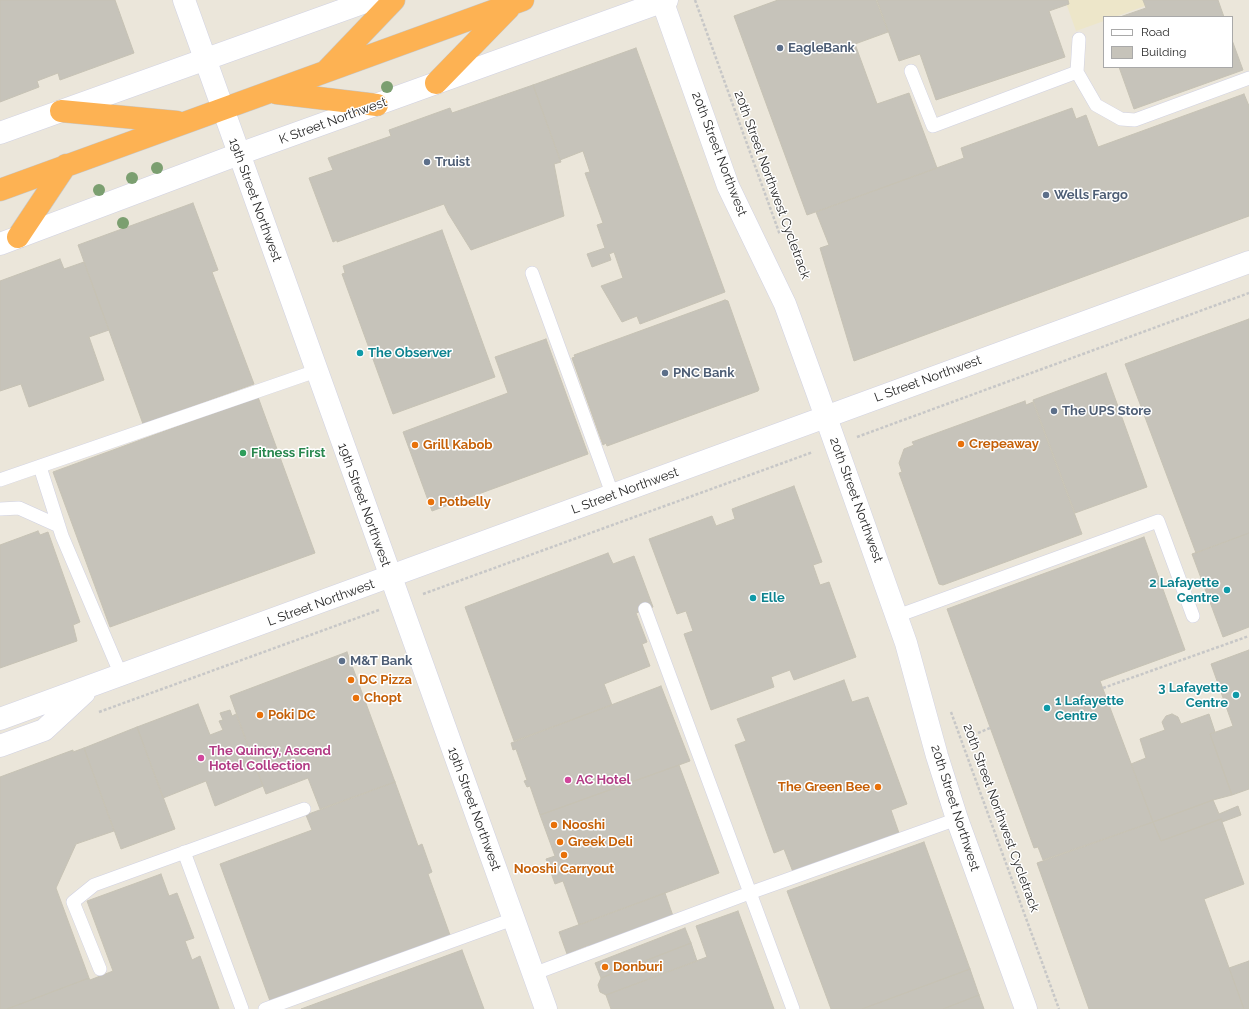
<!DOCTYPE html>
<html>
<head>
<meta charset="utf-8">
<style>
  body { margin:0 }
  #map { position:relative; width:1249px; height:1009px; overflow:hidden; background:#ebe6da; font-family:Raleway,sans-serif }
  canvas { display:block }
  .legend { position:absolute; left:1103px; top:16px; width:130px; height:52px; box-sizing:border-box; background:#fff; border:1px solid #a9a9a9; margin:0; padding:5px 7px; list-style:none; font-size:12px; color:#292929 }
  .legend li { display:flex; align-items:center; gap:8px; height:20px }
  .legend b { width:20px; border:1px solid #a9a9a9 }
</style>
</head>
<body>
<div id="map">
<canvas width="1249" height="1009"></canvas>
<ul class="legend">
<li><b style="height:5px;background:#fff"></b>Road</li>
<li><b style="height:11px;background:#c6c3ba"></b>Building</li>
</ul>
</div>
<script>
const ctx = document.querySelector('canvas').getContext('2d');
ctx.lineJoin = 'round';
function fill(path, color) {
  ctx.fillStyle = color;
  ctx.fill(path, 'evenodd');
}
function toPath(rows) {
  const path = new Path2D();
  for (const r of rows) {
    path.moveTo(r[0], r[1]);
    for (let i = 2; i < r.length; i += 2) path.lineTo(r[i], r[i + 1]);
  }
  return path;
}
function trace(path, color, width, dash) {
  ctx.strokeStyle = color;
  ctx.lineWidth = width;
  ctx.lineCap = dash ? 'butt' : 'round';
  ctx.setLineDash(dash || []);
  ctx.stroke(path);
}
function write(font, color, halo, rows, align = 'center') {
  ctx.font = font + ' Raleway,sans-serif';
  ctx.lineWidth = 3;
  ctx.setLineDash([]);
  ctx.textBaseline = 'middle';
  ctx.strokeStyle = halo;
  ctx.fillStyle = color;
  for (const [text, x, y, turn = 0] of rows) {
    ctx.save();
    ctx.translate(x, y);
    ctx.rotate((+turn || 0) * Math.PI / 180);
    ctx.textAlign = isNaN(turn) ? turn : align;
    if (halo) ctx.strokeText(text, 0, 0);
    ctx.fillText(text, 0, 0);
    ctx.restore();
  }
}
const education = toPath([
  [1065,0,1161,0,1115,17,1104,17,1104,21,1076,31]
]);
const building = toPath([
  [0,0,115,0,134,53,60,80,58,73,37,81,39,87,0,102,0,0],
  [778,0,876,0,888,32,855,44,877,104,909,93,937,168,807,215,734,16,778,0],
  [877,0,1068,0,1069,4,1049,11,1065,57,936,100,920,54,899,61,877,0],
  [1143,0,1218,0,1224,17,1120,17,1146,8,1143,0],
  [1232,40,1243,70,1134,109,1119,67,1232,67,1232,40],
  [636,48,725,292,640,324,637,316,622,322,601,286,623,278,614,252,609,254,611,260,592,267,587,254,605,248,597,225,603,223,585,173,590,172,583,151,560,160,533,85,636,48],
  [533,85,561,162,554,164,564,216,471,250,448,213,444,204,337,242,337,240,333,242,309,178,333,170,328,158,391,136,389,130,450,108,452,113,533,85],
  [1244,94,1249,106,1249,216,854,361,820,248,829,245,816,212,964,158,961,148,1072,108,1076,119,1086,115,1098,147,1244,94],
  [193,203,218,270,212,272,254,384,143,424,78,245,193,203],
  [442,230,495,377,393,414,342,274,345,273,343,266,442,230],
  [60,259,64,269,84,262,109,330,89,337,104,380,29,407,21,384,0,391,0,281,60,259],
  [725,300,728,301,759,389,758,391,607,446,606,443,603,445,572,358,575,357,574,355,725,300],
  [1249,319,1249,533,1196,553,1125,364,1249,319],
  [546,339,588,454,432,511,403,432,508,393,495,357,546,339],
  [1106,373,1147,487,1075,513,1033,400,1106,373],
  [258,397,315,553,110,627,53,472,258,397],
  [1025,401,1026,405,1033,402,1082,534,943,585,939,584,899,473,902,472,899,463,904,449,914,445,912,442,1025,401],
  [794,486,822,562,813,565,820,585,829,582,856,657,794,680,790,670,771,677,774,687,711,710,684,634,693,631,686,611,677,614,649,539,712,516,716,526,735,519,732,509,794,486],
  [38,531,40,535,48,532,80,622,73,625,77,641,0,668,0,545,38,531],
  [1249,533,1249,627,1223,637,1192,554,1249,533],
  [1144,537,1185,650,1100,681,1153,822,1043,860,1038,847,1034,848,947,609,1144,537],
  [608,553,613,564,634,556,653,607,636,613,647,642,642,644,650,666,604,684,612,705,514,741,465,607,608,553],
  [1249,650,1249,789,1232,795,1210,734,1233,726,1211,664,1249,650],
  [347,652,395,782,320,809,308,778,266,794,230,696,347,652],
  [844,680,852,702,868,697,907,804,891,810,899,833,793,872,784,849,774,853,735,745,746,741,737,719,844,680],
  [661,686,690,761,540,815,530,786,527,787,524,781,527,780,516,749,513,750,511,743,661,686],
  [198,704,210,735,223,730,219,721,223,720,220,713,230,710,232,716,236,714,263,786,215,806,206,781,163,798,137,727,198,704],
  [1172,714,1178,717,1181,724,1209,714,1215,732,1210,734,1232,795,1213,800,1153,822,1131,764,1146,758,1140,739,1165,730,1162,722,1166,716,1172,714],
  [137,727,175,829,121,849,84,748,137,727],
  [84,748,114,831,76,844,56,888,89,978,7,1009,0,1009,0,777,73,750,73,752,84,748],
  [679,765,719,873,579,925,563,881,555,884,546,859,555,856,540,815,679,765],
  [395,782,418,846,422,844,432,872,428,874,450,935,270,1001,220,864,312,830,306,815,395,782],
  [1213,800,1219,814,1238,806,1241,815,1222,822,1221,819,1161,841,1153,822,1213,800],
  [1221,819,1244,884,1204,899,1244,1009,1089,1009,1037,863,1153,822,1161,841,1221,819],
  [924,842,970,969,862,1009,831,1009,787,891,924,842],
  [161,874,169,896,177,893,194,938,185,941,192,960,200,956,219,1009,7,1009,89,978,90,980,113,971,87,901,161,874],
  [665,893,673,916,589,947,589,945,567,954,559,932,665,893],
  [738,911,774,1009,611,1009,606,995,707,957,696,926,738,911],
  [685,928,691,943,601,978,595,963,685,928],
  [691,943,697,961,606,995,600,992,598,985,601,978,691,943],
  [462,950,484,1009,301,1009,462,950],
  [1249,961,1249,1009,1244,1009,1229,968,1249,961],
  [970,969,979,995,943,1009,862,1009,970,969],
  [979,995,984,1009,943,1009,979,995]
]);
const path = toPath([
  [695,0,780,235],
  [857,437,1249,293],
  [423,594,813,452],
  [1103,688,1249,636],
  [99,712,379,610],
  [951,712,1059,1009],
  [978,733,990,728]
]);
const lane = toPath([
  [1079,39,1077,72,1096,105,1121,119,1135,120,1249,78],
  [911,71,933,126,1077,72],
  [532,273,613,496],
  [40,467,62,536,121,675],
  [0,480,316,371],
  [0,509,19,508,59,526],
  [645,609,793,1009],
  [897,616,1158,521,1193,616],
  [184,852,242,1009],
  [100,969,73,902,94,885,304,809],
  [533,974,744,895,957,819],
  [265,1009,513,919]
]);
const secondary = toPath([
  [184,0,546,1009],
  [662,0,728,186,785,304,817,392,906,643,937,756,957,819,1026,1009],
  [0,133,371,0],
  [0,244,239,154,667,0],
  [0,719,1249,262],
  [0,746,44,730,84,693]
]);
const highway = toPath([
  [327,70,394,0],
  [436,83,509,8],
  [276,93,377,105],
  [61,111,177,122],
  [0,190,523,0],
  [18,237,66,165]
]);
const trees = [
  [387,87],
  [157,168],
  [132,178],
  [99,190],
  [123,223]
];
const markers = [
  [780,48,4,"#5c6f8a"],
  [427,162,4,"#5c6f8a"],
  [1046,195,4,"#5c6f8a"],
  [360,353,4,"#0f9aa8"],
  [665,373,4,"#5c6f8a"],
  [1054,411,4,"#5c6f8a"],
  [961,444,4,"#e8710a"],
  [415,445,4,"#e8710a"],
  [243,453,4,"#2e9e5b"],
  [431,502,4,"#e8710a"],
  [1227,590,4,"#0f9aa8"],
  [753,598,4,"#0f9aa8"],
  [342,661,4,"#5c6f8a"],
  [351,680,4,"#e8710a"],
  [1236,695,4,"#0f9aa8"],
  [356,698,4,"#e8710a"],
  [1047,708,4,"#0f9aa8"],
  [260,715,4,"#e8710a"],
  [201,758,4,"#d1479c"],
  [568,780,4,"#d1479c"],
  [878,787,4,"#e8710a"],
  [554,825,4,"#e8710a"],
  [560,842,4,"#e8710a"],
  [564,855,4,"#e8710a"],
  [605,967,4,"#e8710a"]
];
const serviceNames = [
  ["EagleBank",788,48],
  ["Truist",435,162],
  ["Wells Fargo",1054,195],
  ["PNC Bank",673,373],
  ["The UPS Store",1062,411],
  ["M&T Bank",350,661]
];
const streetNames = [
  ["K Street Northwest",333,121,-20],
  ["20th Street Northwest",719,154,69],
  ["20th Street Northwest Cycletrack",772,185,70],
  ["19th Street Northwest",255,200,70],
  ["L Street Northwest",928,379,-20],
  ["L Street Northwest",625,491,-20],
  ["20th Street Northwest",856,500,70],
  ["19th Street Northwest",364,505,70],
  ["L Street Northwest",321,603,-20],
  ["20th Street Northwest",955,808,72],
  ["19th Street Northwest",474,809,70],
  ["20th Street Northwest Cycletrack",1001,818,70]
];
const cultureNames = [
  ["The Observer",368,353],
  ["2 Lafayette",1219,583,"right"],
  ["Centre",1219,598,"right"],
  ["Elle",761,598],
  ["3 Lafayette",1228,688,"right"],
  ["Centre",1228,703,"right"],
  ["1 Lafayette",1055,701],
  ["Centre",1055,716]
];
const foodNames = [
  ["Crepeaway",969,444],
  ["Grill Kabob",423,445],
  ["Potbelly",439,502],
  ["DC Pizza",359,680],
  ["Chopt",364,698],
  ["Poki DC",268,715],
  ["The Green Bee",870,787,"right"],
  ["Nooshi",562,825],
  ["Greek Deli",568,842],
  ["Nooshi Carryout",564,869,"center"],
  ["Donburi",613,967]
];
const leisureNames = [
  ["Fitness First",251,453]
];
const hotelNames = [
  ["The Quincy, Ascend",209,751],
  ["Hotel Collection",209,766],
  ["AC Hotel",576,780]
];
fill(education, '#ede6c9');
fill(building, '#c6c3ba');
trace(building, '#c6c2b4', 1);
trace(lane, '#d0d1e2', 14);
trace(secondary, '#d0d1e2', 23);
trace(highway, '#c7c7c7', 23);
trace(path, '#c7c7c7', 2.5, [3, 2]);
trace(lane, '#fff', 13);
trace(secondary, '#fff', 22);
trace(highway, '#fdb253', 22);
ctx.fillStyle = '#7b9f70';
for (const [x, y] of trees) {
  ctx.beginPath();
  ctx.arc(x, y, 6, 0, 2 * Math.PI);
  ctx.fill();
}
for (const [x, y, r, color] of markers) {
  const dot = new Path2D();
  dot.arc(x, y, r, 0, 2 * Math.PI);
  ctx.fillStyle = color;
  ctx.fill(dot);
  trace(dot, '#fff', 1.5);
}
write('bold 13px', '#4e5e75', '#fff', serviceNames, 'left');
write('13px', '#292929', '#fff', streetNames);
write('bold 13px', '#0d838f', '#fff', cultureNames, 'left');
write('bold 13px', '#c56008', '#fff', foodNames, 'left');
write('bold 13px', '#27864d', '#fff', leisureNames, 'left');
write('bold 13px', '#b23c85', '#fff', hotelNames, 'left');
</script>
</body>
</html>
